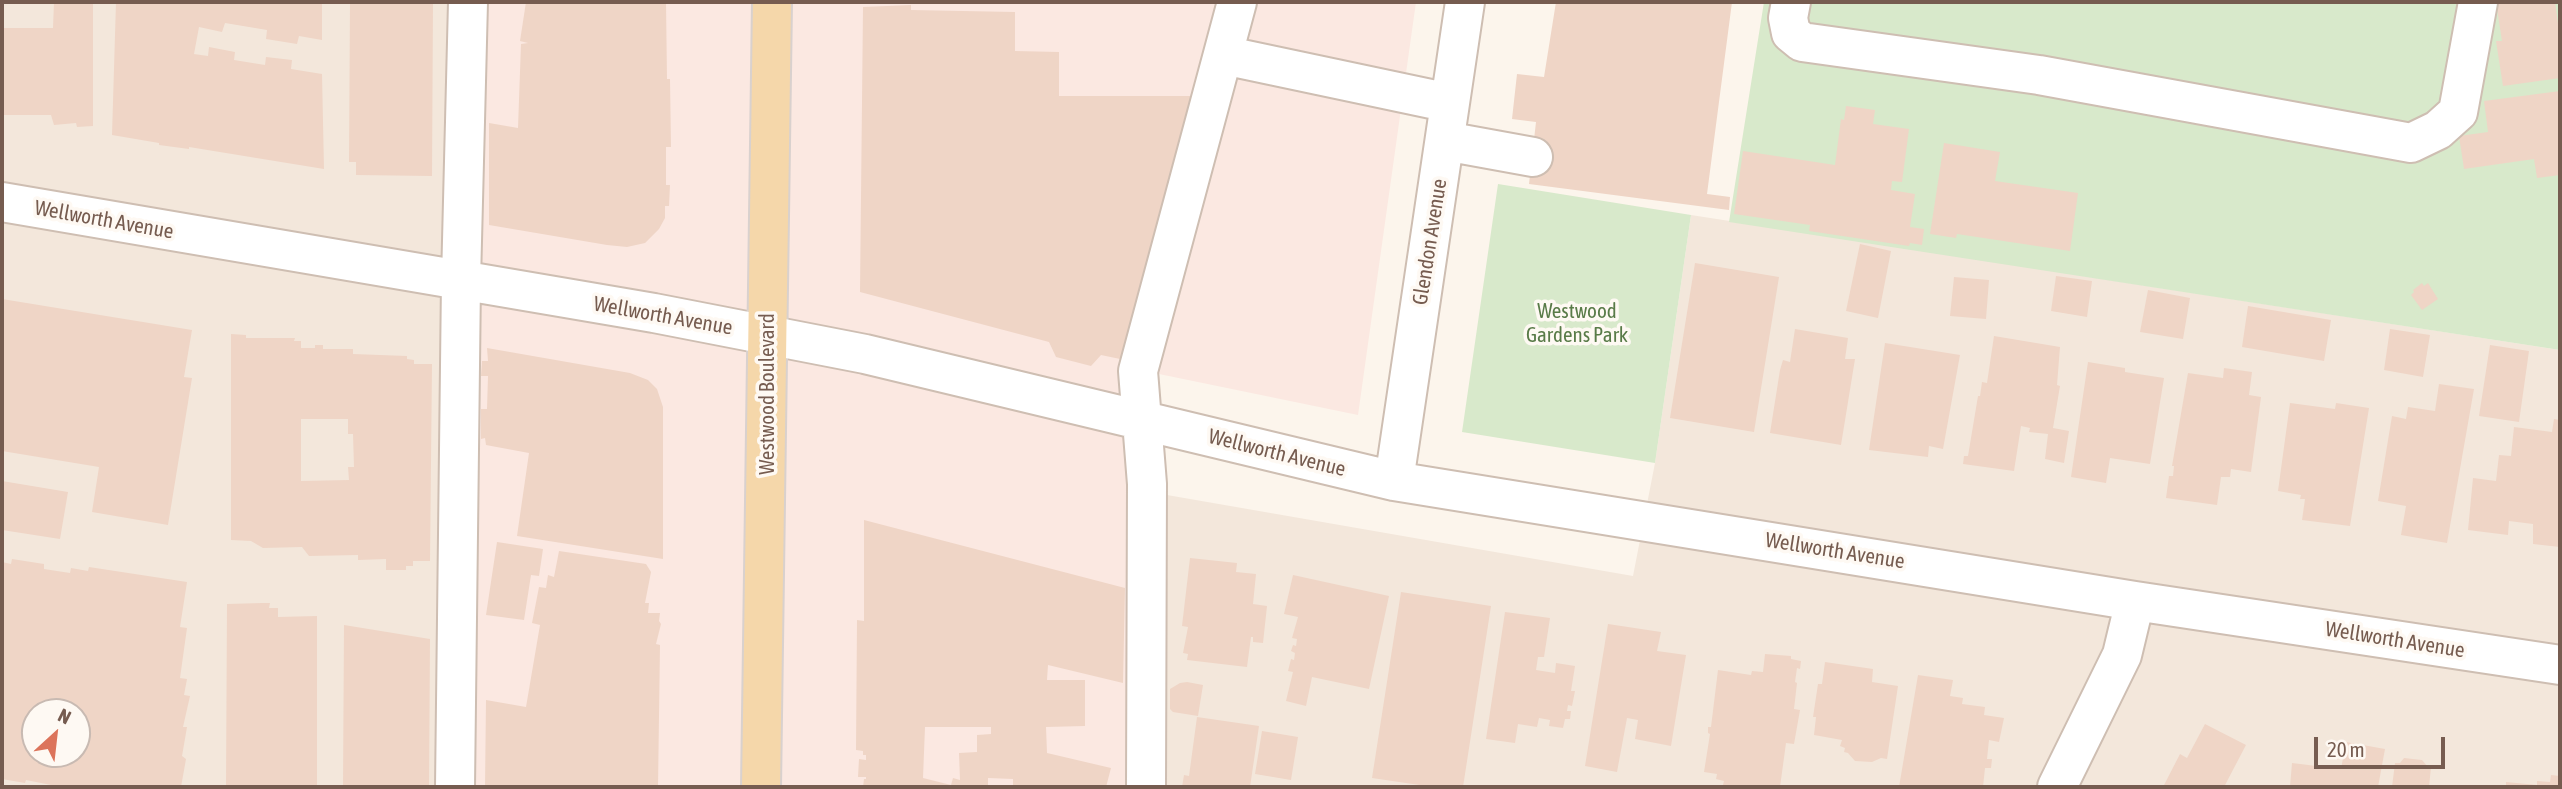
<!DOCTYPE html>
<html>
<head>
<meta charset="utf-8">
<style>
  body { margin:0 }
  #map { position:relative; width:2562px; height:789px; overflow:hidden; background:#fcf5ec; font-family:"Asap Condensed",sans-serif }
  canvas { display:block }
  .frame { position:absolute; inset:0; border:4px solid #765c50; pointer-events:none }
  .north { position:absolute; left:21px; top:698px; width:70px; height:70px; box-sizing:border-box; background:#fef9f3; border:2px solid #c8bab2; border-radius:50%; rotate:27deg; font-size:19px; font-weight:700; line-height:28px; text-align:center; color:#765c50 }
  .north::after { content:''; display:block; margin:auto; width:24px; height:32px; background:#dc745b; clip-path:polygon(50% 0,100% 100%,50% 72%,0 100%) }
  .scale { position:absolute; left:2314px; top:737px; width:131px; height:32px; box-sizing:border-box; border:4px solid #765c50; border-top:0; padding-left:9px; font-size:21px; line-height:24px; white-space:nowrap; color:#765c50; -webkit-text-stroke:5px #fef9f3; paint-order:stroke }
</style>
</head>
<body>
<div id="map">
<canvas width="2562" height="789"></canvas>
<div class="frame"></div>
<div class="north">N</div>
<div class="scale">20 m</div>
</div>
<script>
const ctx = document.querySelector('canvas').getContext('2d');
ctx.lineJoin = 'round';
function fill(path, color) {
  ctx.fillStyle = color;
  ctx.fill(path, 'evenodd');
}
function toPath(rows) {
  const path = new Path2D();
  for (const r of rows) {
    path.moveTo(r[0], r[1]);
    for (let i = 2; i < r.length; i += 2) path.lineTo(r[i], r[i + 1]);
  }
  return path;
}
function trace(path, color, width, dash) {
  ctx.strokeStyle = color;
  ctx.lineWidth = width;
  ctx.lineCap = dash ? 'butt' : 'round';
  ctx.setLineDash(dash || []);
  ctx.stroke(path);
}
function write(font, color, halo, rows, align = 'center') {
  ctx.font = font + ' "Asap Condensed",sans-serif';
  ctx.lineWidth = 7;
  ctx.setLineDash([]);
  ctx.textBaseline = 'middle';
  ctx.strokeStyle = halo;
  ctx.fillStyle = color;
  for (const [text, x, y, turn = 0] of rows) {
    ctx.save();
    ctx.translate(x, y);
    ctx.rotate((+turn || 0) * Math.PI / 180);
    ctx.textAlign = isNaN(turn) ? turn : align;
    if (halo) ctx.strokeText(text, 0, 0);
    ctx.fillText(text, 0, 0);
    ctx.restore();
  }
}
const residential = toPath([
  [2,2,448,2,445,787,2,787],
  [35,712,77,712,77,754,35,754],
  [1691,215,2560,350,2560,787,1166,787,1167,495,1633,576,1655,463]
]);
const commercial = toPath([
  [448,2,1416,2,1358,415,1159,374,1167,495,1166,787,445,787]
]);
const green = toPath([
  [1764,2,2560,2,2560,350,1729,222],
  [1498,184,1691,215,1655,463,1462,432]
]);
const building = toPath([
  [54,2,93,2,93,126,77,127,76,123,54,125,51,115,2,115,2,28,53,28],
  [116,2,322,2,322,40,299,36,297,44,266,39,267,30,225,23,222,32,199,27,194,54,208,56,209,47,235,52,234,60,265,65,266,57,292,60,291,69,322,74,324,169,189,147,189,149,159,145,159,143,112,135],
  [350,2,433,2,432,176,356,175,356,162,349,162],
  [526,2,666,2,667,79,670,79,671,147,666,147,666,185,670,185,669,206,665,206,665,218,659,229,645,243,627,247,607,245,489,225,489,123,518,128,521,44,528,43,520,41],
  [1556,2,1732,2,1707,194,1730,197,1729,210,1529,184,1536,122,1512,119,1517,74,1544,77],
  [2496,2,2555,2,2560,38,2560,78,2503,86,2496,41,2502,41],
  [911,5,911,10,1015,12,1015,51,1059,52,1059,96,1192,96,1125,360,1101,355,1091,366,1056,357,1049,342,860,292,863,7],
  [2560,91,2560,175,2537,178,2534,159,2464,169,2459,136,2488,132,2484,101],
  [1846,106,1875,110,1873,124,1909,129,1902,182,1892,181,1891,190,1915,194,1910,227,1924,229,1922,245,1910,243,1909,246,1809,231,1810,225,1734,214,1743,151,1835,165,1841,119,1844,120],
  [1944,143,2000,152,1995,181,2078,193,2070,251,1957,234,1956,238,1930,234],
  [1860,244,1891,251,1878,318,1846,311],
  [1695,263,1779,277,1754,432,1670,418],
  [2056,276,2092,281,2087,317,2051,311],
  [1954,277,1989,280,1986,319,1950,316],
  [2422,283,2424,286,2428,283,2438,299,2422,310,2411,295,2414,292,2413,290],
  [2148,290,2190,298,2183,339,2140,332],
  [2,299,192,330,184,377,192,378,168,525,92,512,99,467,2,451],
  [2248,306,2331,320,2324,361,2242,347],
  [1795,329,1848,338,1845,359,1855,359,1841,445,1770,433,1780,370,1783,360,1790,362],
  [2390,329,2430,335,2423,377,2384,370],
  [231,334,246,335,246,338,295,338,294,341,301,341,301,348,315,348,315,345,323,345,323,349,353,349,353,354,407,356,407,359,414,360,414,364,432,364,430,561,413,561,413,566,406,566,406,570,386,570,386,559,358,560,358,555,309,556,302,547,263,548,251,541,231,540],
  [301,419,348,419,348,434,353,434,354,467,348,467,349,480,301,481],
  [1994,336,2060,347,2057,385,2060,386,2053,428,2069,431,2064,463,2045,459,2048,434,2029,432,2030,428,2021,426,2014,471,1963,464,1964,456,1968,456,1978,396,1980,396,1982,382,1987,383],
  [1885,343,1960,355,1943,449,1929,446,1928,457,1869,450],
  [2490,345,2529,351,2519,422,2479,416],
  [487,348,630,373,648,380,657,389,663,407,663,559,517,536,529,453,486,445,485,438,481,439,481,409,487,409,488,376,481,376,482,361,488,361],
  [2088,362,2125,368,2125,372,2164,378,2150,464,2110,458,2106,483,2071,477],
  [2224,368,2252,372,2249,395,2261,397,2251,472,2231,469,2230,477,2221,477,2217,505,2166,498,2169,476,2173,476,2174,466,2172,466,2188,373,2223,378],
  [2439,384,2474,389,2447,543,2401,535,2406,506,2378,501,2392,416,2406,419,2408,407,2435,411],
  [2290,403,2335,409,2336,403,2369,408,2350,526,2302,520,2305,499,2300,499,2301,495,2278,491],
  [2554,419,2560,420,2560,547,2533,544,2533,524,2509,521,2508,535,2468,530,2473,478,2496,481,2499,455,2511,456,2514,427,2552,432],
  [2,481,68,492,60,539,2,530],
  [864,520,1125,588,1123,683,1048,665,1047,680,1085,680,1085,726,1046,727,1047,753,1111,768,1106,787,1013,787,1013,779,988,778,988,787,863,787,864,779,866,779,866,777,858,777,859,759,866,760,866,755,863,755,863,751,856,750,857,620,864,621],
  [925,727,991,727,991,734,977,735,977,752,959,753,960,780,953,778,951,785,923,778],
  [497,542,543,549,539,576,531,575,524,620,486,615],
  [559,551,646,564,651,572,645,603,649,603,648,613,660,613,659,621,661,624,656,644,660,645,658,787,485,787,486,700,526,707,540,625,532,623,539,587,546,588,548,575,554,577],
  [1190,558,1237,563,1236,572,1256,574,1253,604,1267,606,1263,643,1253,642,1253,637,1251,637,1247,667,1187,660,1188,654,1183,653,1188,627,1182,626],
  [12,559,44,564,44,569,70,573,71,568,88,571,89,567,187,582,180,627,187,628,180,678,187,679,184,695,190,696,183,727,187,727,182,756,186,759,181,787,51,787,51,785,26,780,25,783,2,779,2,562,11,564],
  [35,712,77,712,77,754,35,754],
  [1293,575,1389,596,1369,689,1312,677,1306,706,1286,701,1293,672,1288,671,1291,659,1294,660,1295,653,1291,651,1293,645,1296,646,1297,639,1292,638,1298,617,1284,614],
  [1401,592,1491,606,1463,787,1433,787,1372,778],
  [262,603,270,603,269,608,278,608,278,617,317,616,317,787,226,787,227,604],
  [1505,612,1550,618,1544,657,1538,657,1536,670,1555,673,1556,663,1575,666,1571,691,1575,691,1572,706,1568,705,1567,711,1571,711,1570,719,1565,719,1563,728,1549,726,1550,720,1539,718,1537,727,1518,724,1515,743,1486,739],
  [1608,624,1661,632,1657,651,1686,655,1671,746,1635,739,1638,720,1627,718,1617,772,1585,766],
  [344,625,430,639,429,787,343,787],
  [1765,654,1791,656,1791,659,1801,661,1800,669,1797,668,1795,682,1797,683,1794,709,1800,710,1794,744,1786,743,1780,787,1723,785,1724,781,1716,779,1717,774,1704,772,1710,734,1708,733,1708,727,1711,727,1718,670,1751,675,1752,671,1763,672],
  [1825,662,1873,669,1872,682,1898,686,1887,759,1881,758,1872,762,1855,761,1848,753,1844,752,1845,748,1840,746,1842,740,1814,735,1816,717,1813,717,1818,684,1822,684],
  [1918,675,1953,680,1950,696,1963,698,1962,704,1985,707,1984,715,2004,718,1999,742,1989,740,1987,759,1992,759,1991,768,1985,768,1983,787,1899,787],
  [1187,682,1203,685,1198,716,1173,712,1170,709,1170,689,1180,683],
  [1197,717,1259,726,1250,787,1182,787,1184,775,1189,776],
  [2205,724,2246,745,2224,787,2163,787,2180,754,2187,758],
  [1262,731,1298,737,1291,780,1255,774],
  [2346,742,2385,749,2378,787,2290,787,2292,763,2341,769],
  [2404,758,2422,760,2427,766,2431,767,2429,787,2392,787,2395,763,2400,763],
  [2551,775,2560,776,2560,787,2506,787,2506,782,2537,785,2537,781,2550,782]
]);
const minor = toPath([
  [1791,2,1788,18,1791,33,1802,42,2039,75,2411,143,2438,130,2458,112,2478,2],
  [1223,55,1450,103],
  [1445,141,1533,157],
  [2,202,654,313,865,354,1394,481,2135,601,2560,665],
  [1394,481,1465,2],
  [455,787,461,281,468,2],
  [1146,787,1147,484,1138,371,1237,2],
  [2057,787,2122,655,2135,601]
]);
const major = toPath([
  [761,787,772,2]
]);
const streetNames = [
  ["Wellworth Avenue",104,220,10],
  ["Glendon Avenue",1430,242,-81],
  ["Wellworth Avenue",663,316,10],
  ["Westwood Boulevard",767,394,-90],
  ["Wellworth Avenue",1277,453,14],
  ["Wellworth Avenue",1835,551,9],
  ["Wellworth Avenue",2395,640,9]
];
const parkNames = [
  ["Westwood",1577,311],
  ["Gardens Park",1577,335]
];
fill(residential, '#f3e7db');
fill(commercial, '#fbe8e1');
fill(green, '#d8e9cb');
fill(building, '#efd5c6');
trace(minor, '#cebeb2', 42);
trace(major, '#d9d1ce', 42);
trace(minor, '#fff', 38);
trace(major, '#f5d7aa', 38);
write('21px', '#765c50', '#fef9f3', streetNames);
write('21px', '#597b48', '#fef9f3', parkNames);
</script>
</body>
</html>
